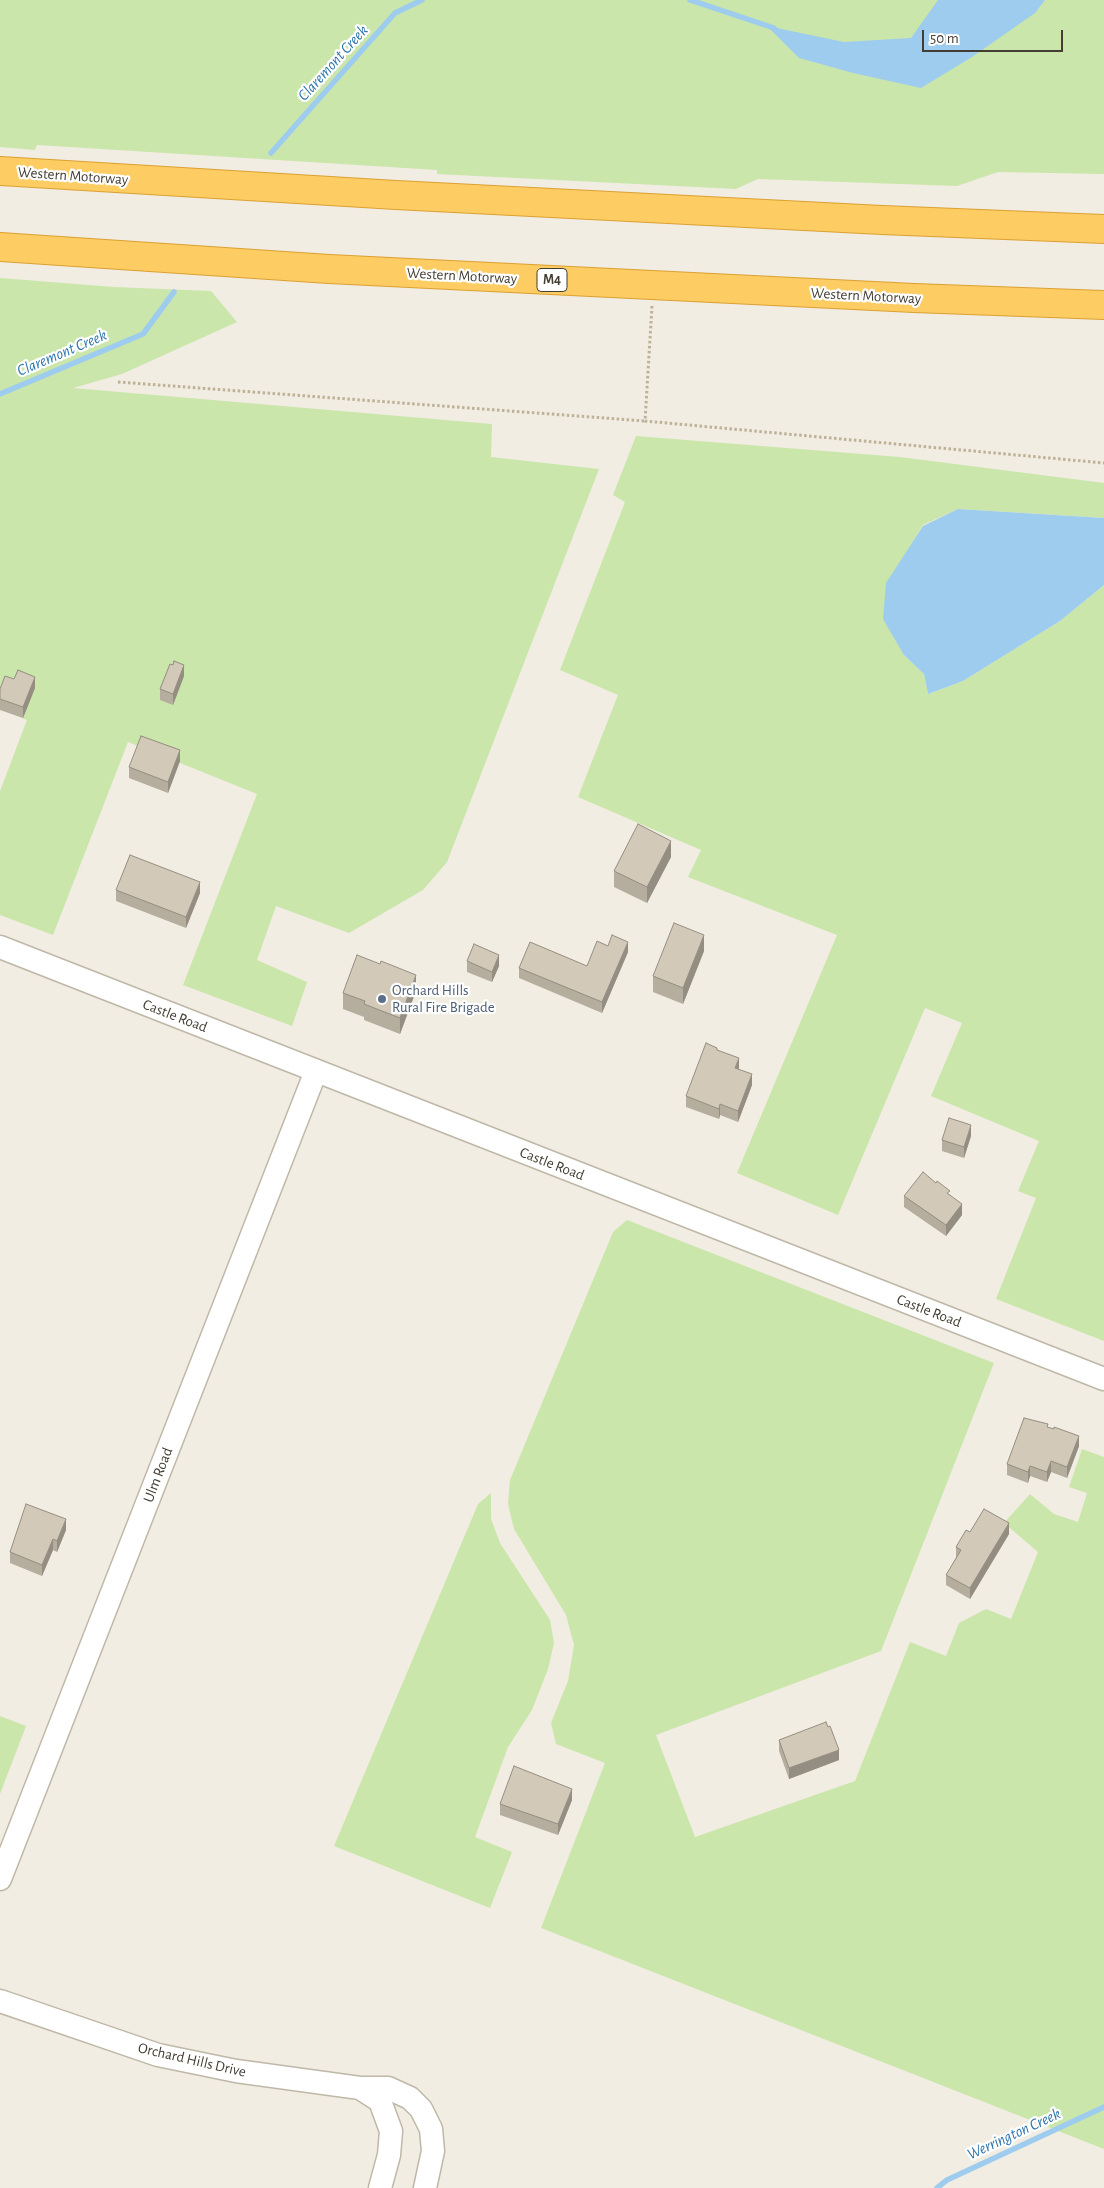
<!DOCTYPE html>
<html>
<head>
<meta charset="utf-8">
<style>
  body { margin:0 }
  #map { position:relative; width:1104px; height:2188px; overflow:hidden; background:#f1ede2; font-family:"Alegreya Sans",sans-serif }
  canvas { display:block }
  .scale { position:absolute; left:922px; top:30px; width:141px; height:22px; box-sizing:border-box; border:2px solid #433d33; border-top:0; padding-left:6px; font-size:15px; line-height:18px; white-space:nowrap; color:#433d33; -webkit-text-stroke:4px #fff; paint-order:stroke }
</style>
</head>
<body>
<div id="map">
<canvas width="1104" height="2188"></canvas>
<div class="scale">50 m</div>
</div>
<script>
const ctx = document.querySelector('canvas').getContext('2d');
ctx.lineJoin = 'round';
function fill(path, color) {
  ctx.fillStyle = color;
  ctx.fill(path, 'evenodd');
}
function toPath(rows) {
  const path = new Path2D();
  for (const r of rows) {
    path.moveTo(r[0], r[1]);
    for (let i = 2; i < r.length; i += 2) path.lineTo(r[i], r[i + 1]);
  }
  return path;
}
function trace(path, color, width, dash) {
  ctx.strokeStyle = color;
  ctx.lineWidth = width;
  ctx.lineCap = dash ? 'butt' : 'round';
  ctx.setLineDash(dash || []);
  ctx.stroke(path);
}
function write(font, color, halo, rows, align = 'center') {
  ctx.font = font + ' "Alegreya Sans",sans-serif';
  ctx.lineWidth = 4.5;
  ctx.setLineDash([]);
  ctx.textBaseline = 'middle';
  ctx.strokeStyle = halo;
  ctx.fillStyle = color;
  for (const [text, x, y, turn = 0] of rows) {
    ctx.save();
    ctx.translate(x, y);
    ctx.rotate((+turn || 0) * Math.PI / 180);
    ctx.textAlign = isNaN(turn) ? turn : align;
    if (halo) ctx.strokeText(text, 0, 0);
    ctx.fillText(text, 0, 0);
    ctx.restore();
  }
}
const green = toPath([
  [0,0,1104,0,1104,174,998,172,957,186,758,179,736,189,437,174,437,170,37,145,35,150,0,147],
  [0,278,114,287,211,291,237,322,122,374,73,388,492,424,491,457,599,469,447,862,423,890,349,933,276,906,257,960,307,982,292,1026,183,985,257,794,128,742,53,935,0,915,0,791,27,720,0,709],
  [636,436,900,457,1104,483,1104,518,958,509,923,525,905,555,904,655,924,674,928,694,963,681,1060,621,1104,585,1104,1341,996,1299,1036,1198,1018,1191,1039,1141,931,1096,962,1023,925,1008,838,1215,737,1173,837,935,688,877,701,850,578,797,618,695,560,670,625,502,613,495],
  [627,1220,994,1363,881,1651,656,1735,695,1837,855,1781,910,1642,946,1656,959,1623,986,1609,1011,1619,1038,1552,1004,1523,1030,1494,1054,1514,1078,1522,1087,1493,1069,1487,1082,1449,1104,1457,1104,2149,541,1928,605,1763,556,1744,551,1723,568,1681,574,1645,566,1615,514,1529,508,1504,510,1480,613,1232],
  [491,1493,491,1519,500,1543,550,1620,554,1643,548,1669,532,1710,508,1747,475,1837,512,1852,490,1908,334,1846,478,1504],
  [0,1716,26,1726,0,1794]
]);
const water = toPath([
  [938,0,1045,0,1035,13,972,57,921,88,853,73,799,58,767,26,844,42,911,38],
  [958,509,1104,518,1104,585,1060,621,963,681,928,694,924,674,904,655,883,619,886,583,923,526]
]);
const stream = toPath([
  [690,0,774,28],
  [271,153,395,13,422,0],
  [0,394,143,334,174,292],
  [937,2188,947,2180,1104,2107]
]);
const path = toPath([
  [652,306,645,421,1104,463],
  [118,382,645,421]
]);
const minor = toPath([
  [0,947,1104,1379],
  [0,1879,316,1071],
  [0,2001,158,2055,236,2071,360,2088,388,2088,410,2098,421,2109,431,2129,433,2151,425,2188],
  [360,2088,380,2101,391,2131,389,2155,380,2188]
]);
const highway = toPath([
  [0,171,396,195,882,220,1104,229],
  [0,247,329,269,914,298,1104,305]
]);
const wall = toPath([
  [184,676,173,705,160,700,160,689],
  [35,688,23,718,0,710,0,689],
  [180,761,168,793,129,778,129,767],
  [671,857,647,903,614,887,614,871],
  [116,890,200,893,186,928,116,901],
  [704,951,683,1004,653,992,653,976],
  [628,952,602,1013,519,978,519,968,587,966],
  [467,961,499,966,492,982,467,972],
  [416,991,400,1034,364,1020,364,1017,343,1009,343,993],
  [717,1050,738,1069,752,1085,738,1122,720,1115,719,1119,686,1107,686,1096],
  [971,1136,964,1158,942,1151,942,1140],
  [950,1195,962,1215,946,1236,904,1207,904,1196],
  [1048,1427,1079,1446,1067,1478,1051,1472,1047,1482,1030,1476,1028,1483,1007,1475,1007,1464],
  [66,1530,57,1552,53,1550,42,1576,10,1563,10,1552],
  [970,1532,1009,1534,970,1599,946,1585,946,1575,956,1558,956,1547],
  [779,1740,839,1760,789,1779,779,1751],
  [572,1800,558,1835,500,1815,500,1804]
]);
const shadedWall = toPath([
  [184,665,184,676,173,705,173,694],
  [35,677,35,688,23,718,23,707],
  [180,750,180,761,168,793,168,782],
  [671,841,671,857,647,903,647,887],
  [200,882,200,893,186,928,186,917],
  [704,935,704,951,683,1004,683,988],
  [628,942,628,952,602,1013,602,1002],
  [499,955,499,966,492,982,492,972],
  [416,975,416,991,400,1034,400,1018],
  [739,1058,739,1069,735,1068],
  [752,1074,752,1085,738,1122,738,1111],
  [720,1104,720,1115,719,1119,719,1109],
  [971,1125,971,1136,964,1158,964,1147],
  [962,1204,962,1215,946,1236,946,1225],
  [1079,1436,1079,1446,1067,1478,1067,1467],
  [1051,1461,1051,1472,1047,1482,1047,1472],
  [1030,1466,1030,1476,1028,1483,1028,1472],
  [66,1519,66,1530,57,1552,57,1541],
  [1009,1523,1009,1534,970,1599,970,1588],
  [53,1539,53,1550,42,1576,42,1565],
  [839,1750,839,1760,789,1779,789,1768],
  [572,1789,572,1800,558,1835,558,1824]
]);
const building = toPath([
  [174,661,184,665,173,694,160,689,170,664,173,665,174,661],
  [18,670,35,677,23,707,0,699,0,689,5,676,14,679,18,670],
  [141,736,180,750,168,782,129,767,141,736],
  [638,824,671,841,647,887,614,871,638,824],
  [130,855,200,882,186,917,116,890,130,855],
  [674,923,704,935,683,988,653,976,674,923],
  [612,935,628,942,602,1002,519,968,530,942,587,966,597,941,608,946,612,935],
  [474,944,499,955,492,972,467,961,474,944],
  [357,955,380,964,381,961,416,975,400,1018,364,1004,365,1001,343,993,357,955],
  [706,1043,717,1048,717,1050,739,1058,735,1068,752,1074,738,1111,720,1104,719,1109,686,1096,706,1043],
  [949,1118,971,1125,964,1147,942,1140,949,1118],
  [923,1172,936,1183,937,1181,950,1191,947,1193,962,1204,946,1225,904,1196,923,1172],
  [1024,1418,1048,1424,1047,1427,1054,1429,1054,1427,1079,1436,1067,1467,1051,1461,1047,1472,1030,1466,1028,1472,1007,1464,1024,1418],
  [26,1504,66,1519,57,1541,53,1539,42,1565,10,1552,26,1504],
  [984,1509,1009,1523,970,1588,946,1575,961,1550,956,1547,966,1530,970,1532,984,1509],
  [826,1722,828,1727,830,1726,839,1750,789,1768,779,1740,826,1722],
  [514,1766,572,1789,558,1824,500,1804,514,1766]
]);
const markers = [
  [382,999,5,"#5c6f8a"]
];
const shields = [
  [552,280,30]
];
const shieldNames = [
  ["M4",552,280]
];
const streetNames = [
  ["Western Motorway",73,176,4],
  ["Western Motorway",462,276,3],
  ["Western Motorway",866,296,3],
  ["Castle Road",175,1016,21],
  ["Castle Road",552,1164,21],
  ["Castle Road",929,1311,21],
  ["Ulm Road",158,1475,-69],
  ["Orchard Hills Drive",192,2060,13]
];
const serviceNames = [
  ["Orchard Hills",392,990],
  ["Rural Fire Brigade",392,1007]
];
const waterNames = [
  ["Claremont Creek",333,63,-48],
  ["Claremont Creek",62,353,-23],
  ["Werrington Creek",1014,2134,-25]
];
fill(green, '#cae6ab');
fill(water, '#9eccef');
trace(stream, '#9eccef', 5.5);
trace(minor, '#bfb8a8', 25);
trace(highway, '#dca032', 30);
trace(path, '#beb197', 3, [2.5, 2.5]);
trace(minor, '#fff', 22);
trace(highway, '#fdcc62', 28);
fill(wall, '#b5ad9e');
fill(shadedWall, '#948d81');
fill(building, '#d3c9b8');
trace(building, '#948d81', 1);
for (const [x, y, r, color] of markers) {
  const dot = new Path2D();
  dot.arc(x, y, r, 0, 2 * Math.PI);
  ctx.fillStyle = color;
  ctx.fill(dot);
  trace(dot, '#fff', 2);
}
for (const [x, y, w] of shields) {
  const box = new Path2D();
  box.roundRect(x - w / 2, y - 11.5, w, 23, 4);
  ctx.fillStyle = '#fff';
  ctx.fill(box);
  trace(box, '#433d33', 1);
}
write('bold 14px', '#433d33', null, shieldNames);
write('15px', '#433d33', '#fff', streetNames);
write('15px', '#4e5e75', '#fff', serviceNames, 'left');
write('italic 16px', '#2e75ad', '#fff', waterNames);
</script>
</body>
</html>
